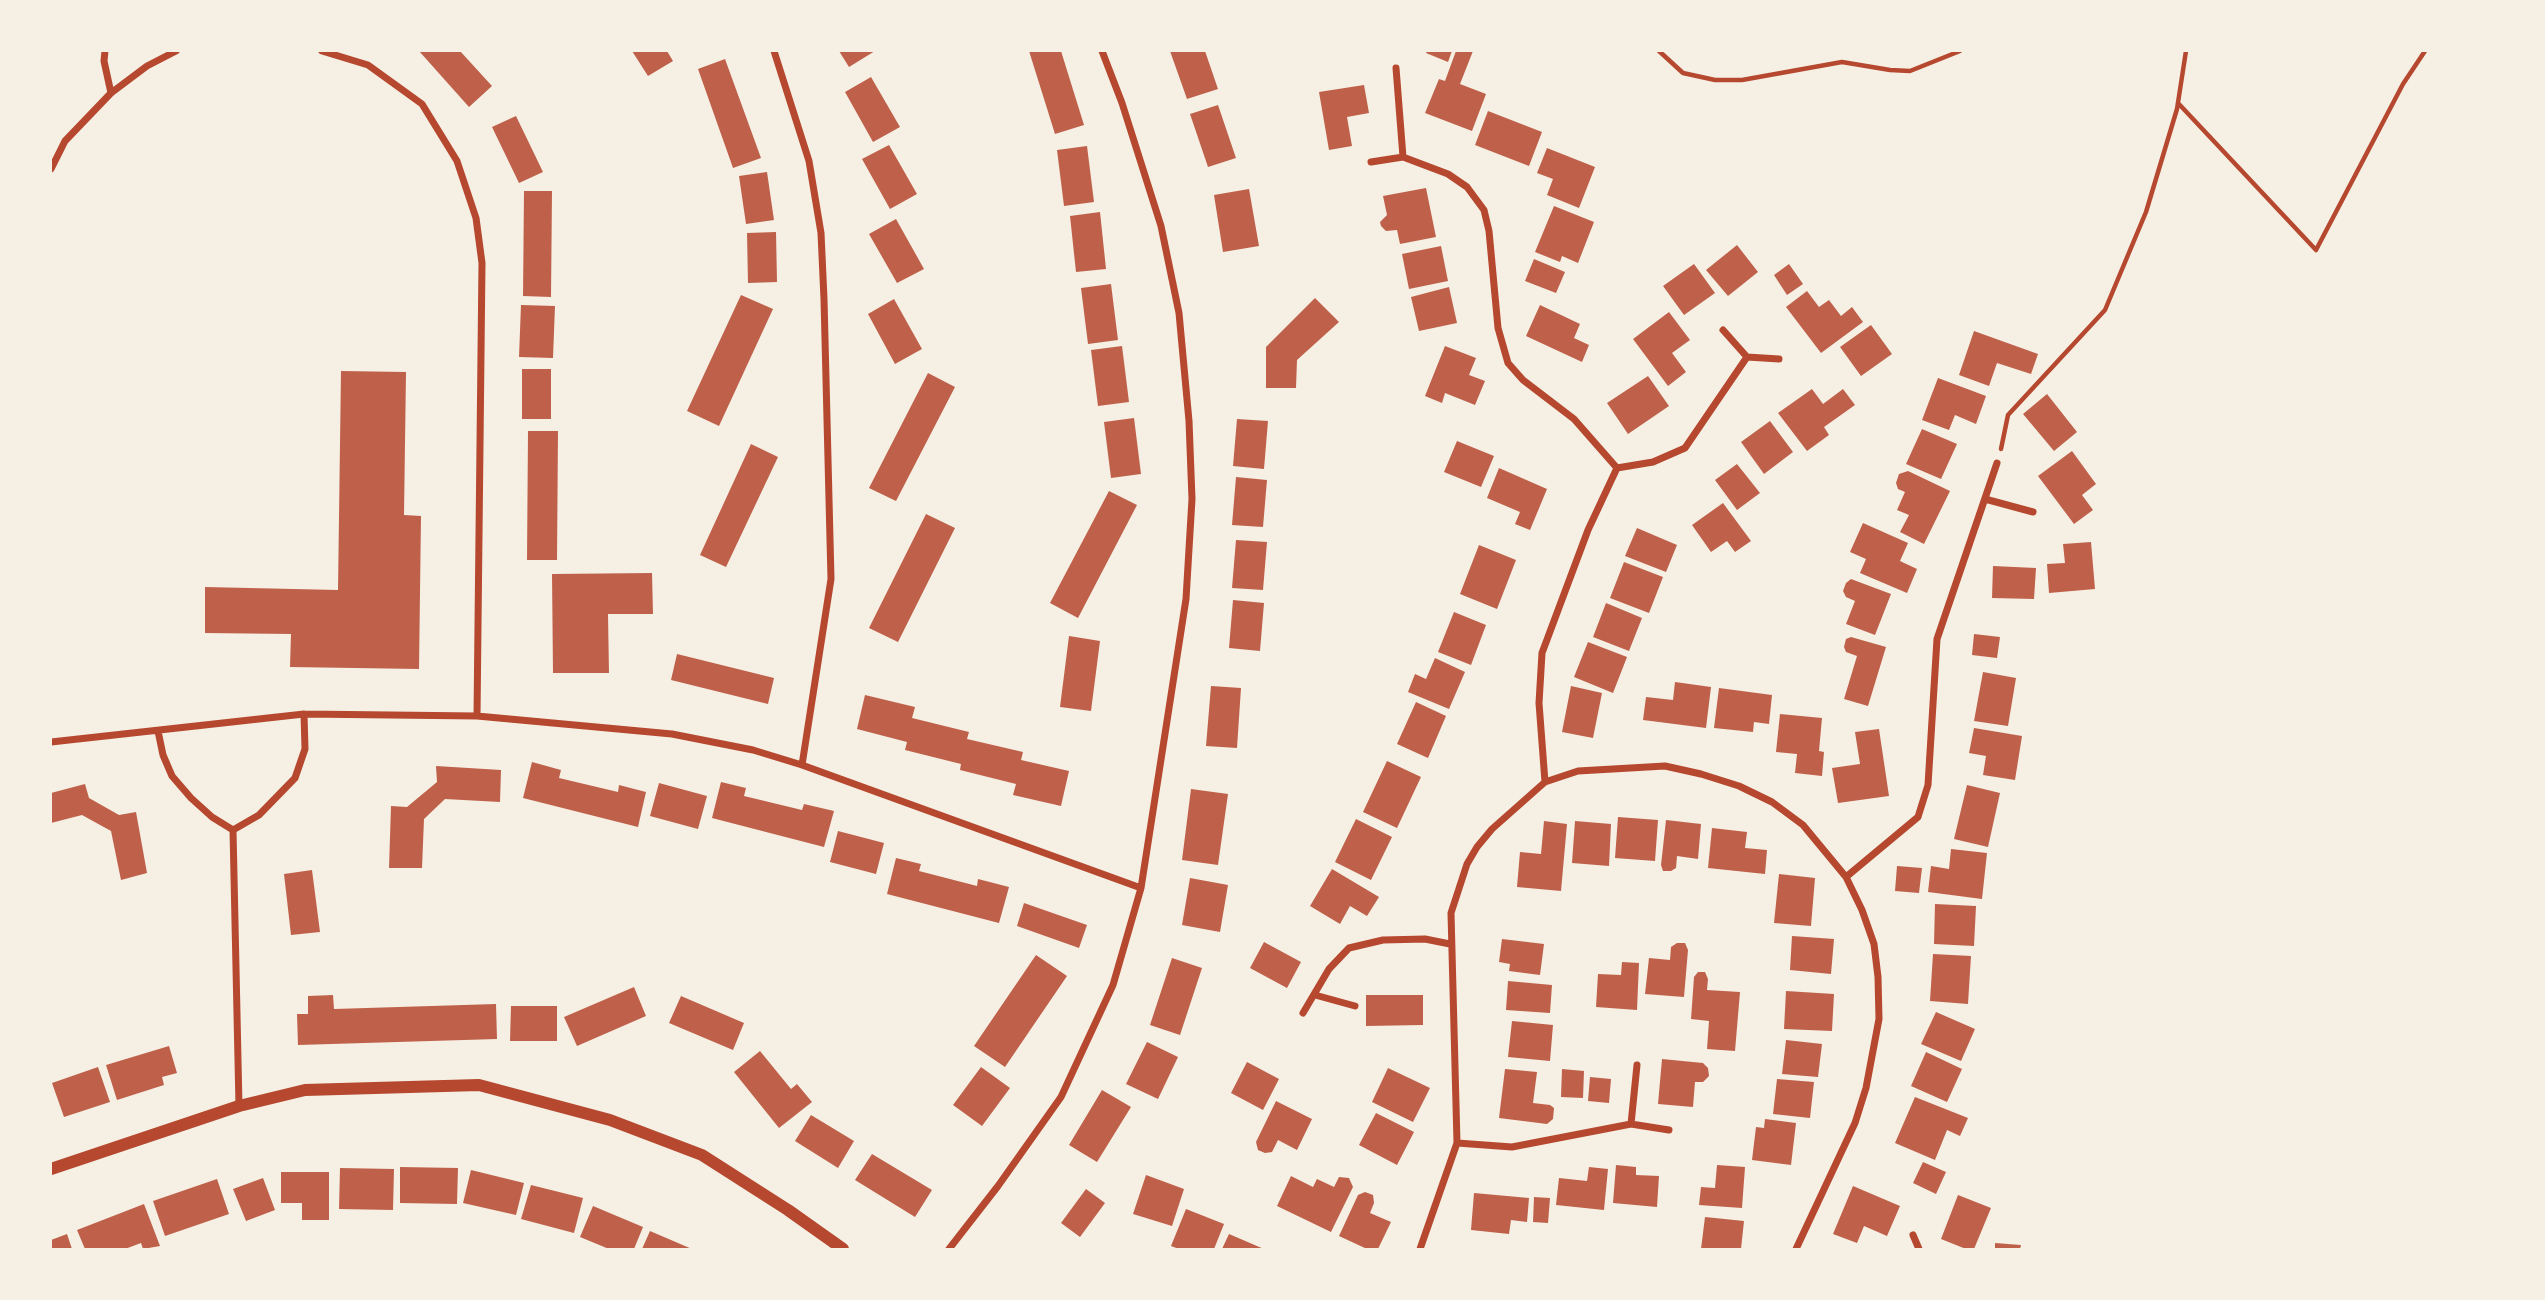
<!DOCTYPE html>
<html>
<head>
<meta charset="utf-8">
<style>
  body { margin:0 }
  #map { position:relative; width:2545px; height:1300px; overflow:hidden; background:#f6efe4; font-family:Quicksand,sans-serif }
  canvas { display:block }
  .frame { position:absolute; inset:0; border:52px solid #f6efe4; pointer-events:none }
</style>
</head>
<body>
<div id="map">
<canvas width="2545" height="1300"></canvas>
<div class="frame"></div>
</div>
<script>
const ctx = document.querySelector('canvas').getContext('2d');
ctx.lineJoin = 'round';
function fill(path, color) {
  ctx.fillStyle = color;
  ctx.fill(path, 'evenodd');
}
function toPath(rows) {
  const path = new Path2D();
  for (const r of rows) {
    path.moveTo(r[0], r[1]);
    for (let i = 2; i < r.length; i += 2) path.lineTo(r[i], r[i + 1]);
  }
  return path;
}
function trace(path, color, width, dash) {
  ctx.strokeStyle = color;
  ctx.lineWidth = width;
  ctx.lineCap = dash ? 'butt' : 'round';
  ctx.setLineDash(dash || []);
  ctx.stroke(path);
}
const building = toPath([
  [419,51,460,51,492,86,469,107],
  [632,51,667,51,673,61,648,76],
  [839,51,875,51,849,67],
  [1029,51,1061,51,1084,125,1055,134],
  [1170,51,1205,51,1218,89,1187,99],
  [1427,51,1452,51,1448,62,1426,53],
  [1456,51,1473,51,1460,84,1486,94,1472,131,1425,113,1439,79,1445,81],
  [725,59,761,158,733,168,698,69],
  [871,77,900,127,873,142,845,92],
  [1364,85,1369,113,1347,117,1352,146,1329,150,1319,92],
  [1218,105,1236,158,1208,167,1190,114],
  [1488,111,1542,132,1529,166,1475,145],
  [516,116,543,172,519,183,492,127],
  [889,145,917,194,890,209,862,159],
  [1087,146,1094,202,1064,206,1057,150],
  [1547,148,1595,167,1579,208,1547,195,1553,179,1537,173],
  [767,172,774,220,746,224,739,176],
  [1426,188,1436,237,1400,244,1397,230,1386,231,1381,226,1380,222,1387,215,1383,196],
  [1249,189,1259,246,1223,252,1214,195],
  [524,191,552,191,551,297,523,296],
  [1554,206,1594,222,1578,263,1562,256,1560,262,1535,252],
  [1100,212,1106,269,1076,272,1070,216],
  [896,219,924,269,897,283,869,234],
  [776,232,777,282,748,283,747,233],
  [1737,245,1758,272,1728,296,1706,270],
  [1441,246,1448,281,1409,289,1402,254],
  [1534,259,1565,272,1556,293,1525,281],
  [1694,264,1715,293,1684,315,1663,286],
  [1789,264,1803,284,1787,295,1774,275],
  [1111,284,1118,340,1088,344,1081,288],
  [1449,287,1457,323,1419,331,1411,297],
  [1807,291,1819,307,1829,300,1841,316,1852,307,1863,322,1821,353,1786,307],
  [741,295,773,309,719,426,687,411],
  [1315,298,1339,322,1297,360,1296,388,1266,388,1266,347],
  [894,299,922,349,895,364,868,314],
  [521,305,555,306,553,358,519,357],
  [1540,305,1580,324,1574,338,1589,345,1582,362,1526,336],
  [1669,312,1690,340,1672,353,1686,372,1668,386,1633,339],
  [1871,325,1892,354,1861,376,1840,347],
  [1974,331,2038,354,2031,374,1997,363,1989,386,1959,375],
  [1122,346,1129,402,1098,406,1091,350],
  [1445,346,1476,358,1469,375,1485,381,1475,405,1445,393,1442,403,1425,396],
  [522,369,551,369,551,419,522,419],
  [341,371,406,372,404,515,421,516,419,669,290,667,291,634,205,633,205,587,338,590],
  [928,373,955,387,896,501,869,488],
  [1648,376,1669,406,1628,434,1607,403],
  [1938,378,1986,396,1976,424,1955,415,1949,430,1922,420],
  [1812,389,1823,404,1843,389,1855,405,1824,427,1829,435,1807,451,1778,413],
  [2047,394,2077,432,2054,451,2023,414],
  [1134,418,1141,474,1111,478,1104,422],
  [1237,419,1268,421,1264,469,1233,466],
  [1770,421,1793,452,1764,474,1741,442],
  [1922,429,1957,444,1941,479,1906,464],
  [528,431,558,431,557,560,527,560],
  [1457,441,1494,456,1481,487,1444,472],
  [751,444,778,457,726,567,700,555],
  [2072,451,2096,484,2082,495,2093,510,2074,524,2038,476],
  [1737,464,1760,493,1737,510,1715,480],
  [1499,468,1547,489,1530,530,1515,524,1520,512,1487,498],
  [1908,471,1950,491,1924,544,1900,532,1909,515,1897,510,1905,492,1898,489,1896,483,1899,474],
  [1236,477,1267,480,1263,527,1232,525],
  [1109,491,1137,505,1078,618,1050,603],
  [1723,503,1751,541,1735,552,1727,541,1711,552,1692,525],
  [926,514,955,528,898,642,869,628],
  [1863,523,1908,543,1900,561,1917,569,1907,593,1860,573,1866,559,1850,552],
  [1637,528,1677,545,1666,572,1625,556],
  [1236,540,1267,542,1263,590,1232,588],
  [2091,542,2095,589,2049,593,2047,564,2065,563,2063,544],
  [1479,545,1516,560,1497,609,1460,594],
  [1624,562,1663,577,1649,613,1610,598],
  [1993,566,2036,568,2034,599,1992,598],
  [652,573,653,614,608,614,609,673,553,673,552,574],
  [1851,579,1891,594,1875,635,1846,624,1855,601,1846,597,1843,591,1846,583],
  [1233,600,1264,603,1260,651,1229,648],
  [1606,603,1642,618,1629,651,1593,637],
  [1454,612,1486,625,1471,665,1438,652],
  [1974,634,2000,637,1997,658,1972,655],
  [1069,636,1100,641,1091,711,1060,707],
  [1851,637,1886,647,1868,706,1844,699,1857,656,1846,652,1844,647,1846,639],
  [1588,642,1627,657,1613,693,1574,677],
  [677,654,774,678,768,704,671,680],
  [1435,658,1465,672,1449,709,1408,692,1415,674,1426,679],
  [1983,672,2016,678,2008,726,1974,721],
  [1675,682,1711,687,1706,728,1643,720,1646,697,1673,700],
  [1211,686,1241,688,1237,748,1206,746],
  [1571,686,1602,693,1593,738,1562,732],
  [1719,688,1772,695,1769,724,1754,722,1753,732,1714,728],
  [865,695,915,707,912,718,969,732,967,739,1023,752,1021,760,1069,771,1061,806,1013,795,1016,784,960,770,961,764,905,750,907,742,857,729],
  [1416,702,1446,716,1428,758,1397,744],
  [1780,714,1822,718,1819,751,1824,752,1822,776,1795,773,1797,754,1776,752],
  [1974,728,2022,736,2015,780,1983,775,1986,756,1969,753],
  [1879,729,1889,796,1838,803,1832,768,1860,764,1855,732],
  [1387,761,1421,777,1397,828,1363,812],
  [532,762,561,770,559,778,618,792,619,785,646,792,638,827,523,798],
  [436,766,501,770,500,802,445,799,424,819,422,868,389,868,391,806,407,807,437,782],
  [721,782,746,788,744,796,802,810,804,804,834,811,824,847,712,818],
  [659,783,707,796,698,829,650,816],
  [85,784,89,798,119,815,136,812,147,873,121,880,111,831,82,815,51,823,51,793],
  [1967,785,2000,793,1988,847,1954,839],
  [1191,789,1228,794,1218,865,1182,860],
  [1618,817,1658,820,1655,861,1615,858],
  [1356,819,1392,837,1371,880,1335,862],
  [1666,820,1701,824,1698,859,1677,856,1676,868,1671,871,1663,871,1661,865],
  [1544,821,1567,824,1561,891,1517,887,1520,852,1541,854],
  [1575,821,1611,824,1609,866,1572,863],
  [1712,828,1747,832,1745,848,1767,850,1765,874,1708,868],
  [838,831,884,843,876,874,830,862],
  [1951,849,1987,853,1982,899,1928,892,1931,866,1949,869],
  [896,858,921,864,919,871,977,886,978,879,1009,887,999,923,887,894],
  [1897,866,1922,868,1919,893,1895,891],
  [1332,869,1379,897,1367,916,1350,906,1340,924,1310,906],
  [312,870,320,932,291,935,284,874],
  [1779,874,1815,878,1811,926,1774,923],
  [1190,878,1228,885,1220,932,1182,925],
  [1024,903,1087,925,1079,948,1017,926],
  [1935,904,1976,906,1974,946,1934,944],
  [1792,936,1834,939,1831,974,1790,970],
  [1502,939,1544,944,1540,975,1509,971,1510,964,1499,962],
  [1264,942,1301,962,1287,988,1250,968],
  [1677,943,1685,943,1688,950,1684,997,1645,994,1649,958,1670,960,1671,947],
  [1933,954,1971,956,1968,1004,1930,1001],
  [1036,955,1067,976,1005,1067,974,1046],
  [1172,958,1202,968,1180,1035,1150,1025],
  [1622,962,1639,963,1637,1010,1596,1007,1598,974,1621,975],
  [1698,972,1705,972,1708,979,1707,990,1740,992,1735,1051,1707,1049,1709,1021,1691,1019,1694,977],
  [1508,981,1552,985,1550,1013,1506,1010],
  [634,987,646,1016,577,1046,564,1017],
  [1786,991,1834,994,1832,1031,1784,1029],
  [333,995,334,1009,496,1004,497,1039,298,1045,297,1014,308,1014,308,996],
  [1366,995,1423,995,1423,1025,1366,1026],
  [681,996,744,1023,733,1050,669,1023],
  [511,1006,557,1006,557,1041,510,1041],
  [1936,1012,1975,1029,1961,1061,1921,1044],
  [1512,1021,1553,1025,1550,1061,1508,1057],
  [1786,1040,1822,1044,1818,1077,1782,1074],
  [1147,1042,1178,1057,1158,1099,1126,1084],
  [169,1046,177,1073,162,1077,164,1085,117,1100,106,1065],
  [760,1051,791,1089,797,1084,812,1102,779,1128,734,1072],
  [1926,1052,1962,1069,1947,1102,1911,1086],
  [1662,1059,1703,1063,1708,1068,1709,1076,1703,1082,1695,1082,1693,1107,1658,1104],
  [1247,1062,1279,1079,1263,1110,1231,1093],
  [98,1067,110,1102,64,1117,52,1083],
  [981,1067,1010,1088,982,1126,953,1105],
  [1388,1068,1430,1088,1413,1122,1372,1102],
  [1505,1069,1537,1072,1533,1103,1550,1105,1554,1108,1553,1119,1547,1124,1499,1118],
  [1562,1069,1584,1071,1583,1098,1561,1097],
  [1590,1077,1611,1079,1609,1103,1588,1101],
  [1777,1079,1814,1082,1810,1118,1773,1114],
  [1102,1090,1131,1107,1097,1162,1069,1145],
  [1915,1097,1968,1118,1960,1136,1947,1130,1935,1160,1895,1143],
  [1276,1101,1312,1119,1297,1150,1278,1140,1272,1152,1265,1153,1258,1150,1256,1142],
  [1376,1113,1414,1132,1397,1165,1359,1145],
  [811,1115,854,1141,838,1168,795,1141],
  [1765,1119,1796,1123,1791,1165,1752,1160,1756,1127,1764,1128],
  [872,1154,932,1190,915,1217,855,1180],
  [1923,1162,1946,1172,1936,1194,1913,1183],
  [1616,1165,1636,1167,1636,1175,1659,1176,1657,1207,1613,1203],
  [1717,1165,1745,1167,1742,1208,1699,1205,1701,1187,1715,1188],
  [400,1167,458,1168,457,1204,400,1203],
  [1589,1167,1608,1169,1604,1210,1556,1205,1559,1178,1587,1181],
  [340,1168,394,1169,393,1210,339,1209],
  [471,1170,524,1183,516,1215,463,1203],
  [281,1172,329,1172,329,1220,302,1220,302,1203,281,1203],
  [1146,1175,1184,1189,1172,1226,1133,1214],
  [1291,1176,1313,1187,1317,1179,1334,1187,1339,1177,1349,1178,1353,1187,1331,1232,1277,1206],
  [263,1178,275,1210,246,1221,233,1189],
  [217,1179,229,1214,165,1236,153,1201],
  [531,1185,583,1198,574,1233,521,1219],
  [1853,1186,1900,1206,1887,1236,1864,1226,1857,1243,1833,1234],
  [1086,1189,1105,1203,1080,1237,1061,1223],
  [1365,1192,1373,1195,1374,1203,1370,1213,1391,1222,1378,1249,1367,1249,1339,1236,1358,1195],
  [1474,1193,1529,1198,1527,1222,1511,1220,1509,1234,1471,1230],
  [1958,1195,1991,1208,1974,1249,1966,1249,1941,1239],
  [1534,1197,1550,1198,1548,1223,1533,1222],
  [144,1204,160,1246,143,1249,141,1243,125,1249,85,1249,77,1230],
  [593,1206,643,1227,634,1249,609,1249,580,1237],
  [1186,1209,1224,1224,1214,1249,1179,1249,1171,1246],
  [1705,1217,1744,1221,1741,1249,1701,1249],
  [650,1231,692,1249,642,1249],
  [67,1234,72,1249,51,1249,51,1240],
  [1229,1234,1264,1249,1222,1249],
  [1995,1243,2021,1245,2020,1249,1995,1249]
]);
const path = toPath([
  [1659,51,1683,73,1715,80,1742,80,1842,62,1890,70,1910,71,1960,51],
  [2178,103,2316,250,2403,84,2425,51],
  [2001,449,2008,415,2105,310,2146,212,2177,109,2186,51]
]);
const minor = toPath([
  [105,51,104,61,111,93],
  [322,51,368,65,422,104,457,161,476,218,482,263,477,716],
  [774,51,809,161,821,233,824,299,831,579,802,765],
  [1396,68,1403,157],
  [1371,162,1403,157,1448,174,1467,187,1484,210,1489,231,1498,328,1508,363,1523,380,1574,419,1617,468],
  [51,169,65,141,111,93,147,66,176,51],
  [1723,330,1747,357,1779,359],
  [1985,499,2033,512],
  [158,731,163,755,172,776,191,798,212,817,233,830],
  [51,742,304,714,477,716,672,734,753,750,802,765,1141,888],
  [1545,782,1539,703,1542,653,1588,530,1617,468,1653,462,1685,448,1747,357],
  [233,830,239,1106],
  [233,830,259,815,295,778,305,749,304,714],
  [1846,877,1918,817,1928,785,1937,639,1997,463],
  [1315,995,1355,1006],
  [1303,1013,1329,969,1349,948,1383,940,1425,939,1450,944],
  [1631,1124,1637,1065],
  [1457,1143,1512,1147,1631,1124,1669,1130],
  [1913,1235,1919,1249],
  [949,1249,998,1186,1061,1097,1113,985,1141,888,1186,599,1192,499,1189,421,1179,313,1161,226,1122,103,1102,51],
  [1420,1249,1457,1143,1451,913,1467,864,1477,847,1492,829,1545,782,1578,771,1665,766,1701,774,1739,786,1772,802,1803,825,1846,877,1862,910,1874,944,1878,977,1879,1019,1866,1088,1855,1123,1796,1249]
]);
const tertiary = toPath([
  [51,1169,239,1106,305,1090,479,1085,610,1120,702,1155,788,1210,843,1249]
]);
fill(building, '#bf614a');
trace(path, '#b5482f', 4.5);
trace(minor, '#b5482f', 7);
trace(tertiary, '#b5482f', 12);
</script>
</body>
</html>
